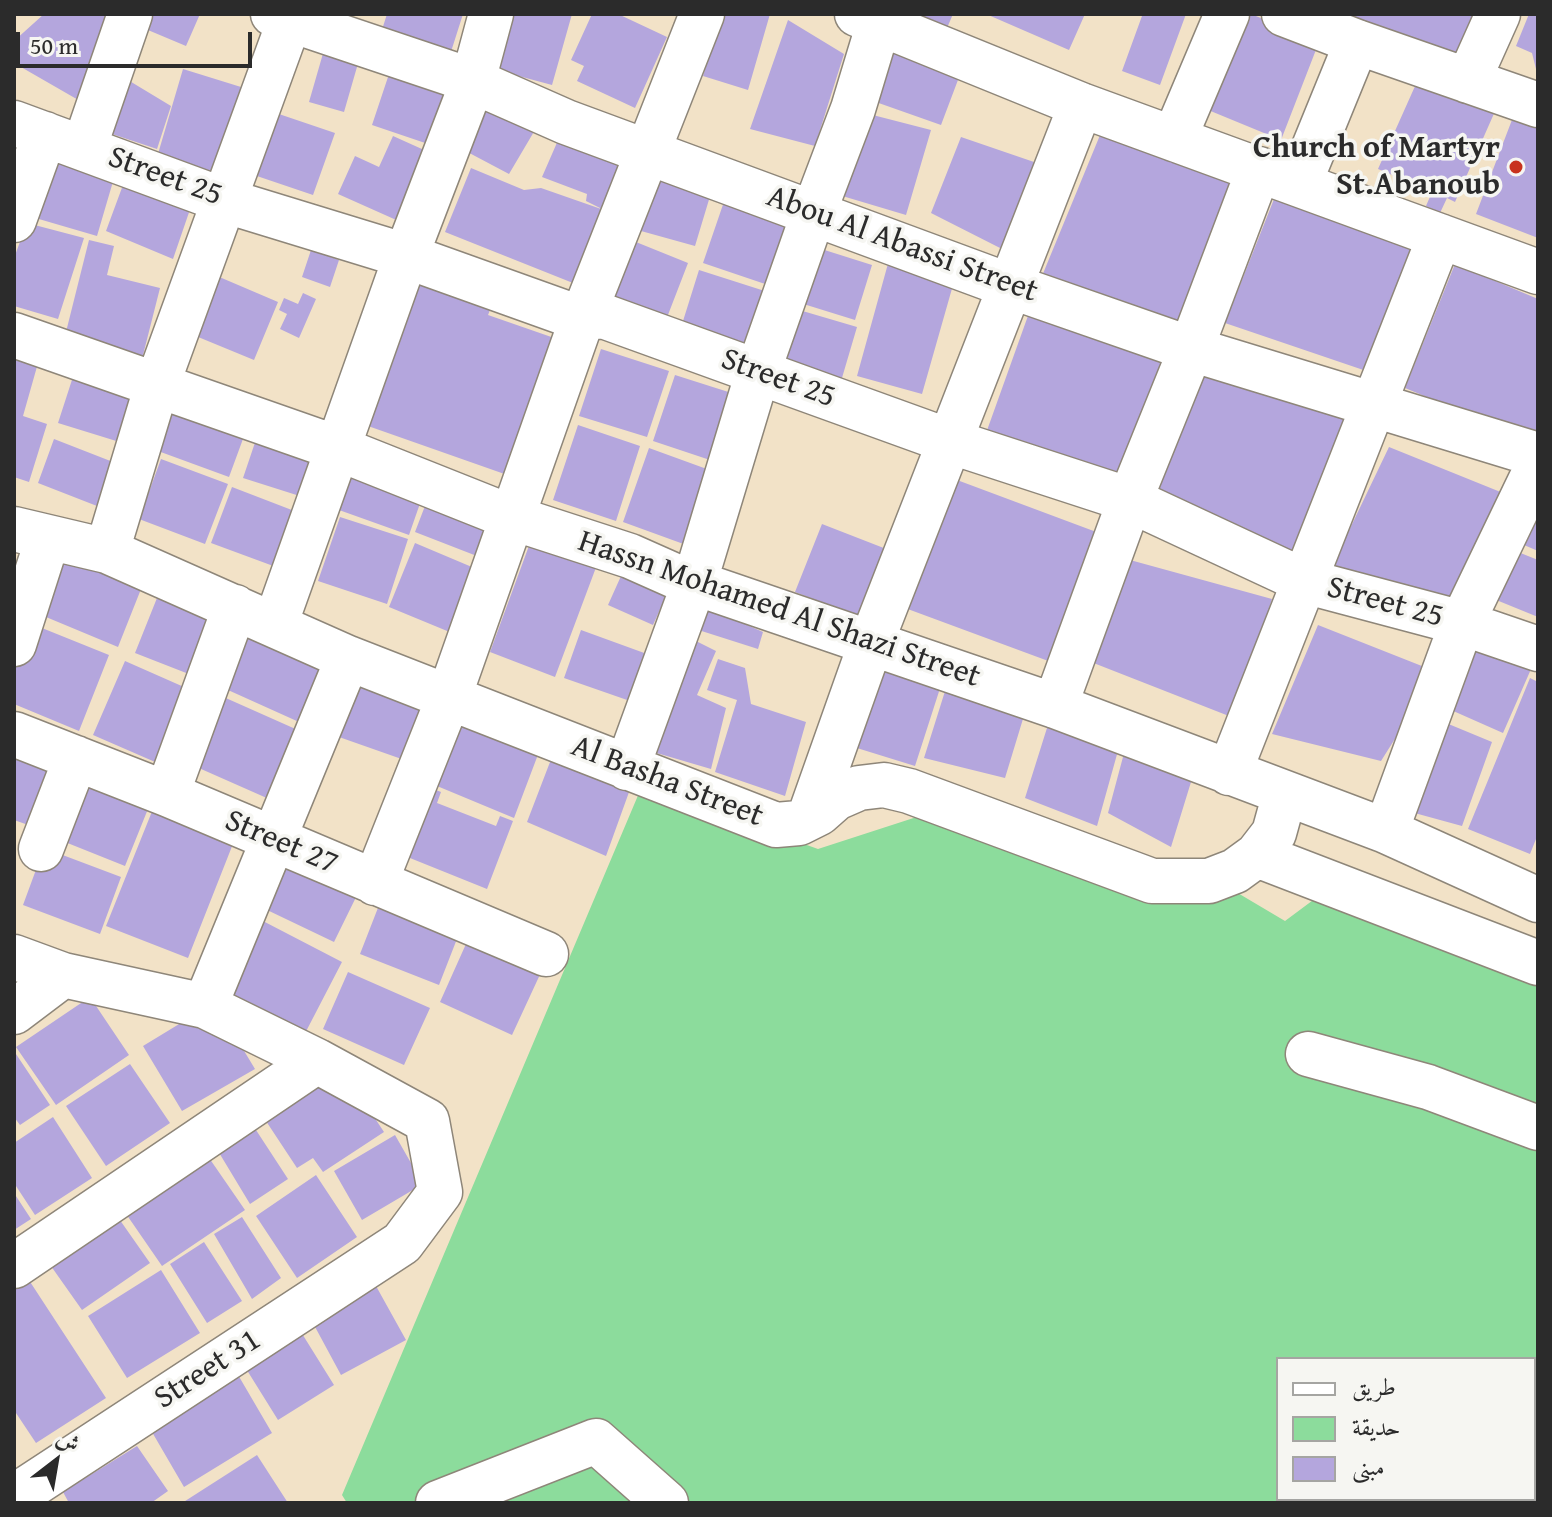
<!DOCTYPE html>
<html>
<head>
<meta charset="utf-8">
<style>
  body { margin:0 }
  #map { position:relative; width:1552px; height:1517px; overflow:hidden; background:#f2e2c7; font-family:"Gentium Book Plus",Amiri,serif }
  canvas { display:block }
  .frame { position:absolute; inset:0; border:16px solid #2b2b2b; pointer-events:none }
  .legend { position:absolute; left:1276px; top:1357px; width:260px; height:144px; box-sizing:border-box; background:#f6f6f2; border:2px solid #a5a5a2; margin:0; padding:10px 14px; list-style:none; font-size:24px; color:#2b2b2b }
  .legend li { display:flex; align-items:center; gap:16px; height:40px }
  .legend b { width:40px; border:2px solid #a5a5a2 }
  .north { position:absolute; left:16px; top:1421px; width:80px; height:80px; -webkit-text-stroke:6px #f6f6f2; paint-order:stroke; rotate:31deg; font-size:22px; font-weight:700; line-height:32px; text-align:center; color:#2b2b2b }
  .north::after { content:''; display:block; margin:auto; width:28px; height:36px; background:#2b2b2b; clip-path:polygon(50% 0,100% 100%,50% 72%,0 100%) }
  .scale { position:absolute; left:16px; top:32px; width:236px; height:36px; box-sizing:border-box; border:4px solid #2b2b2b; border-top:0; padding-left:10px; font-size:24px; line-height:28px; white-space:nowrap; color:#2b2b2b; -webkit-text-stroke:6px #f6f6f2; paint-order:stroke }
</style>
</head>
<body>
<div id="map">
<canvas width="1552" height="1517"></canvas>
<div class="frame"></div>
<ul class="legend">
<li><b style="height:10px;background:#fff"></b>طريق</li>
<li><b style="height:22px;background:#8cdc9c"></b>حديقة</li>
<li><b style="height:22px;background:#b4a6dd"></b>مبنى</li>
</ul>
<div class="north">ش</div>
<div class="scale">50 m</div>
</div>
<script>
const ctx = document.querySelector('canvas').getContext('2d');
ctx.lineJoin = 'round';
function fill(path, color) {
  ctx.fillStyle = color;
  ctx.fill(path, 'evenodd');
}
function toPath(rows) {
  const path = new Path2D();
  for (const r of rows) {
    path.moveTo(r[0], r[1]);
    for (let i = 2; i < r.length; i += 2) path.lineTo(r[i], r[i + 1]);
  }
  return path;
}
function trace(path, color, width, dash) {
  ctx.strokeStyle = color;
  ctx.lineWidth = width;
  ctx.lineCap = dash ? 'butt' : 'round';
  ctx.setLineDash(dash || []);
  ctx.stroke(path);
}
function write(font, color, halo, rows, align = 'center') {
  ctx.font = font + ' "Gentium Book Plus",serif';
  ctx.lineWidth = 7;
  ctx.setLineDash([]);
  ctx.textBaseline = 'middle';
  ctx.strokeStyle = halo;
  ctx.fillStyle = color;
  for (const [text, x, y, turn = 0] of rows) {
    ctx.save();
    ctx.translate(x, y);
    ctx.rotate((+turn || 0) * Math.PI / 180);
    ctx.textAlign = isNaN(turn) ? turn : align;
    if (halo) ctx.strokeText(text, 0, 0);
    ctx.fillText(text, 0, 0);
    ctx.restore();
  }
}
const green = toPath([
  [642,786,818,849,929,813,1231,889,1285,921,1332,886,1538,964,1538,1503,347,1503,342,1495],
  [1278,1359,1534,1359,1534,1499,1278,1499]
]);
const building = toPath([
  [44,14,118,14,87,105,14,63,14,41],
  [139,14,200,14,186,46,136,25],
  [387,14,463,14,449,58,380,36],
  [507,14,572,14,552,85,489,68],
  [592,14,618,14,667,37,635,108,577,81,584,66,571,60],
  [722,14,770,14,748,90,703,76],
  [910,14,953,14,947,28],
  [986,14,1085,14,1069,50],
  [1136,14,1186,14,1160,85,1122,71,1142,16],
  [1234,14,1251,14,1319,42,1281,140,1196,105],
  [1342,14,1482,14,1463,61],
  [1529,14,1538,14,1538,77,1532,53,1516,46],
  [788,20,844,54,815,146,750,129],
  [894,38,964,64,941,125,873,101],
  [324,50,359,60,344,112,309,102],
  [393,62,456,84,434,146,372,125],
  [183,69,241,87,214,182,155,164],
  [113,71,171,106,157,149,94,128],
  [1420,75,1496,109,1455,202,1447,198,1440,213,1426,206,1432,192,1378,169],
  [491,90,545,113,509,174,458,147],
  [273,112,335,133,313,195,251,174],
  [1515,112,1538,121,1538,238,1476,214],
  [865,113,931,130,906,215,839,195],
  [566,122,633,153,583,287,445,232,471,168,524,190,541,188,604,210,586,201,587,194,542,177],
  [1105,123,1239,185,1189,327,1042,276],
  [393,136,433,154,403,223,338,194,355,156,379,167],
  [961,137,1034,162,1004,250,931,213],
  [54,142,119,161,97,236,32,217],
  [130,166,197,189,173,259,106,231],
  [660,167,714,183,695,246,641,231],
  [729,187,797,210,771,286,703,263],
  [1278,189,1418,239,1384,377,1225,323],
  [27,223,84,238,58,319,14,306,14,258],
  [89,240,114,246,107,275,160,288,142,359,64,340],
  [631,240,688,263,661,333,604,311],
  [815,247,872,265,855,320,797,302],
  [311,250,339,260,330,287,302,277],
  [889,260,955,278,922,394,857,376],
  [1455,264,1538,299,1538,443,1405,388],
  [699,270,771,293,749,360,678,337],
  [210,273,278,302,254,360,186,332],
  [418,280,492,305,488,315,560,340,513,477,368,426],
  [303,293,316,299,299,338,280,329,287,314,279,310,284,298,298,304],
  [1034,299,1175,351,1126,487,985,436],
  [789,307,857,327,839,388,771,367],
  [14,348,40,356,23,416,47,424,29,482,14,477],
  [601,349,669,371,647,437,579,416],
  [81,352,148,373,126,444,58,423],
  [1204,360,1354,421,1293,571,1148,498],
  [675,375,741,396,719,463,653,441],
  [184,384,254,409,229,477,158,451],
  [264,416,326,436,306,498,243,478],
  [578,425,640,446,616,521,553,500],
  [54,439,113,462,97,506,38,483],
  [362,445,432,469,409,535,339,510],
  [1389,447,1503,493,1451,603,1332,566],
  [649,448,715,472,689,546,623,522],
  [161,459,228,484,205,544,139,519],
  [438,472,505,498,482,558,415,532],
  [1538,474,1538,551,1510,539],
  [957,480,1099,533,1051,662,905,608],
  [232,487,297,512,276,567,211,543],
  [541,513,607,538,555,677,490,652],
  [340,517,408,539,387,604,318,581],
  [822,524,894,552,867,620,795,592],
  [415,543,479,570,452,633,389,607],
  [1503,546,1538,560,1538,617,1484,595],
  [59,549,143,584,118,647,34,612],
  [630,556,675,576,653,625,608,605],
  [1130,560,1272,599,1234,718,1091,662],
  [159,593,223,618,199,678,135,653],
  [716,597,736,605,738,621,763,632,758,649,689,627,692,605,709,611],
  [236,620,326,660,299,722,208,681],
  [32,624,109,655,79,731,14,704,14,668],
  [1318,625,1437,672,1381,761,1272,734],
  [581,630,647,654,630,701,564,678],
  [1475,633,1535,660,1503,733,1442,706],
  [692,639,716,651,697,695,726,708,711,769,643,749],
  [876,653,943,679,915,766,844,744],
  [718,659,745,668,751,704,806,722,785,796,715,772,737,700,707,690],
  [125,661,193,691,162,765,93,735],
  [363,674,542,744,514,818,425,781,430,769,339,737],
  [1530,678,1538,682,1538,834,1530,854,1468,829],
  [946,688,1026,709,1005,778,924,758],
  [210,691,300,731,269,799,183,761],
  [1052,712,1121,740,1097,826,1025,798],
  [1434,718,1492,742,1462,826,1400,809],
  [1127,742,1195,769,1171,847,1108,813],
  [555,749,633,781,606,856,527,822],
  [14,751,54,765,34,827,14,820],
  [79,764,154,794,125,866,50,836],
  [426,786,441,792,437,803,496,826,500,816,513,821,487,889,400,854],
  [159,794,240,826,188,958,106,926],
  [44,848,121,877,100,934,23,905],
  [290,855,360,889,334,942,265,909],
  [383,895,462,926,439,985,360,954],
  [261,920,342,962,300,1043,219,1002],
  [470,935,543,968,512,1035,440,1002],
  [348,972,430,1008,404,1065,323,1029],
  [90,997,129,1055,56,1105,16,1047],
  [194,1015,223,1016,255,1069,182,1111,143,1046],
  [14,1051,50,1105,20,1125,14,1117],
  [130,1064,170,1123,106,1166,66,1106],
  [339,1064,384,1132,323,1172,313,1158,297,1168,262,1115],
  [53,1117,92,1178,35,1215,14,1183,14,1143],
  [256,1130,288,1179,250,1204,218,1151],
  [395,1135,423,1184,362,1220,334,1171],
  [205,1152,245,1210,162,1266,122,1208],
  [316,1175,357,1237,297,1278,256,1216],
  [14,1193,31,1219,14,1230],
  [115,1213,150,1263,82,1310,46,1259],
  [242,1217,281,1278,252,1299,214,1234],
  [204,1242,242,1301,207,1323,170,1264],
  [161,1270,200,1333,127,1378,88,1316],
  [23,1271,106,1398,36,1443,14,1410,14,1277],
  [371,1277,406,1340,341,1375,307,1312],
  [296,1324,334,1385,278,1420,240,1359],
  [234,1368,272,1433,184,1487,145,1420],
  [137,1446,168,1491,151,1503,69,1503,63,1492],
  [257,1455,288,1503,182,1503]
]);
const minor = toPath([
  [273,14,473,81,566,122,1010,286,1191,349,1538,455],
  [857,14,1081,105,1538,272],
  [1284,14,1357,42,1538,105],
  [1468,81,1498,14],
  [14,123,223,200,406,256,582,319,603,316,949,441,1130,500,1304,581,1462,623,1538,649],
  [1174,139,1227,14],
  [84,148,130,14],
  [1299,184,1357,42],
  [14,220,45,134],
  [14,335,337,448,513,518,630,556,675,576,1055,706,1386,831,1538,900],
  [14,529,107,551,348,658,776,825,799,823,819,813,836,798,859,788,884,785,909,791,1152,881,1209,881,1235,871,1257,855,1274,833,1285,793],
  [107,551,157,385,292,14],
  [275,625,406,256,473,81,491,14],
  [14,644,48,538],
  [1055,706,1130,500,1191,349,1259,169],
  [14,734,167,794,546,954],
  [627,768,695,581,758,372,814,212,853,109,879,23],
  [1229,773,1440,236],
  [167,794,235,607],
  [809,818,871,643,1081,105],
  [1386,831,1462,623,1538,465],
  [41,849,76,758],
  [1257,855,1538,963],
  [375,883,449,697,582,319,702,14],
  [14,957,63,975,205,1006,317,1061,427,1121,440,1192,402,1243,14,1497],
  [205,1006,348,658],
  [14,1012,63,975],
  [1308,1054,1428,1087,1538,1128],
  [14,1266,317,1061],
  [438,1503,596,1441,666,1503]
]);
const markers = [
  [1516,167,8,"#c8321e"]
];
const poiNames = [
  ["Church of Martyr",1500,149],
  ["St.Abanoub",1500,186]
];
const streetNames = [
  ["Street 25",165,177,20],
  ["Abou Al Abassi Street",902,245,20],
  ["Street 25",778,379,20],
  ["Street 25",1385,603,15],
  ["Hassn Mohamed Al Shazi Street",779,610,19],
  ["Al Basha Street",667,782,21],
  ["Street 27",281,843,23],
  ["Street 31",208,1370,-33]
];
fill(green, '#8cdc9c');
fill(building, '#b4a6dd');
trace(minor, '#8e8679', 47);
trace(minor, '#fff', 44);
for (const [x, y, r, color] of markers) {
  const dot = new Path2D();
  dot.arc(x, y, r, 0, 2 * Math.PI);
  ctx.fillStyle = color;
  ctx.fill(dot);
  trace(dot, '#f6f6f2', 3);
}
write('bold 32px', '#2b2b2b', '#f6f6f2', poiNames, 'right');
write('32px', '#2b2b2b', '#f6f6f2', streetNames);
</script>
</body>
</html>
